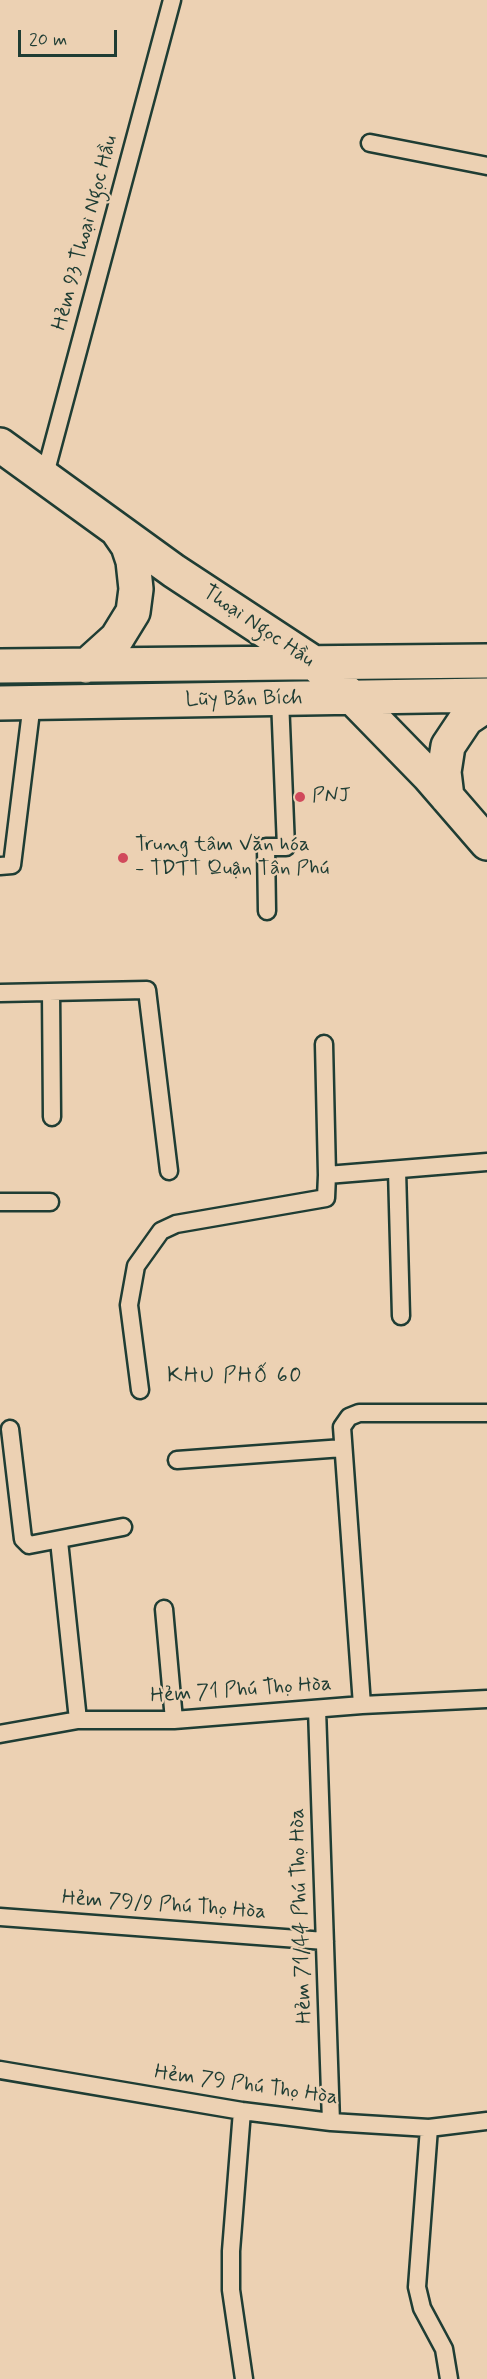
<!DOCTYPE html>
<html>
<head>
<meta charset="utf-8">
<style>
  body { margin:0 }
  #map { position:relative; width:487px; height:2379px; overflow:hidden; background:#ecd1b3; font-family:Mynerve,sans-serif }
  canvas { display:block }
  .scale { position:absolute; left:18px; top:30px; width:99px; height:27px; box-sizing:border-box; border:3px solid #1f3d34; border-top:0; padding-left:8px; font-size:18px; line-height:21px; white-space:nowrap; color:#1f3d34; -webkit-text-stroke:4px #ecd1b3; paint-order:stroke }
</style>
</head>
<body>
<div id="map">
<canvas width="487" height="2379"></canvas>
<div class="scale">20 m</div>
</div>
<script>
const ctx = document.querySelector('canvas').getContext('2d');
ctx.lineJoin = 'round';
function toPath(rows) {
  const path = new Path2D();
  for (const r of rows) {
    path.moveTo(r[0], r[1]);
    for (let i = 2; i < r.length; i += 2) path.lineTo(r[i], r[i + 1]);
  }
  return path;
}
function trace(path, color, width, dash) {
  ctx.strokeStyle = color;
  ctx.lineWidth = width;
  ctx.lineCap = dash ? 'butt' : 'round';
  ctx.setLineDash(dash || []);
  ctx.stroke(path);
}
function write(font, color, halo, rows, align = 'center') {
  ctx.font = font + ' Mynerve,sans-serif';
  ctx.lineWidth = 4.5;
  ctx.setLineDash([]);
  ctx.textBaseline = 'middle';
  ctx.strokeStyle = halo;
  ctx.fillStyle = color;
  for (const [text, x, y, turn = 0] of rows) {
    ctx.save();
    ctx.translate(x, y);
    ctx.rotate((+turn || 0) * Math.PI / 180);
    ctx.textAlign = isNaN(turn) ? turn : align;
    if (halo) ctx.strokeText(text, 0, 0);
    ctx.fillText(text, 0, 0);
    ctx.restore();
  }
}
const service = toPath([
  [370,143,487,166],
  [44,478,172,0],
  [0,866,12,865,32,703],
  [267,911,266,847,286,847,280,699],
  [51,992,52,1117],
  [0,993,147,990,169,1171],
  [324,1044,327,1175,487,1162],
  [397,1170,401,1316],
  [0,1202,50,1202],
  [140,1390,129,1305,136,1266,161,1231,176,1224,326,1198,327,1175],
  [10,1429,23,1539,29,1545,123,1527],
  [177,1460,343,1448],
  [59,1541,78,1720],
  [164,1609,174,1720],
  [362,1705,342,1427,349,1417,359,1413,487,1413],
  [317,1709,331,2122],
  [0,1734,78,1720,174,1720,362,1705,487,1699],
  [0,1917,325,1941],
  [0,2070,242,2111,331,2122,429,2128,487,2121],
  [242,2111,231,2251,231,2290,244,2379],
  [429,2128,417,2287,422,2308,444,2349,449,2379]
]);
const secondary = toPath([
  [0,445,174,571,314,663,353,698,429,776,487,843],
  [0,666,487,661],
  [86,666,117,638,133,612,136,589,133,561,128,546,117,530],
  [0,703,487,695],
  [447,797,444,772,448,746,466,719,487,705]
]);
const markers = [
  [300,797,6,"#d1495b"],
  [123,858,6,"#d1495b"]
];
const streetNames = [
  ["Hẻm 93 Thoại Ngọc Hầu",86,233,-75],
  ["Thoại Ngọc Hầu",258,627,34],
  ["Lũy Bán Bích",244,700,-1],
  ["Hẻm 71 Phú Thọ Hòa",241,1691,-4],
  ["Hẻm 79/9 Phú Thọ Hòa",164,1906,4],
  ["Hẻm 71/44 Phú Thọ Hòa",302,1916,-92],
  ["Hẻm 79 Phú Thọ Hòa",246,2086,8]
];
const poiNames = [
  ["PNJ",312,797],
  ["Trung tâm Văn hóa",135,846],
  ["- TDTT Quận Tân Phú",135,870]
];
const neighbourhoodNames = [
  ["KHU PHỐ 60",235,1377]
];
trace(service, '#1f3d34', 21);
trace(secondary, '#1f3d34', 38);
trace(service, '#ecd1b3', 16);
trace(secondary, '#ecd1b3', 33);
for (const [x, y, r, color] of markers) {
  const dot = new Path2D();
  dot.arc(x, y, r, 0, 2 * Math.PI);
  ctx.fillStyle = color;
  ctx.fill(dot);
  trace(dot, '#ecd1b3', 2);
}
write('21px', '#1f3d34', '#ecd1b3', streetNames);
write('21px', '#1f3d34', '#ecd1b3', poiNames, 'left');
ctx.letterSpacing = '1.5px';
write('22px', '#1f3d34', '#ecd1b3', neighbourhoodNames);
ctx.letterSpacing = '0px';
</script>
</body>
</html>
